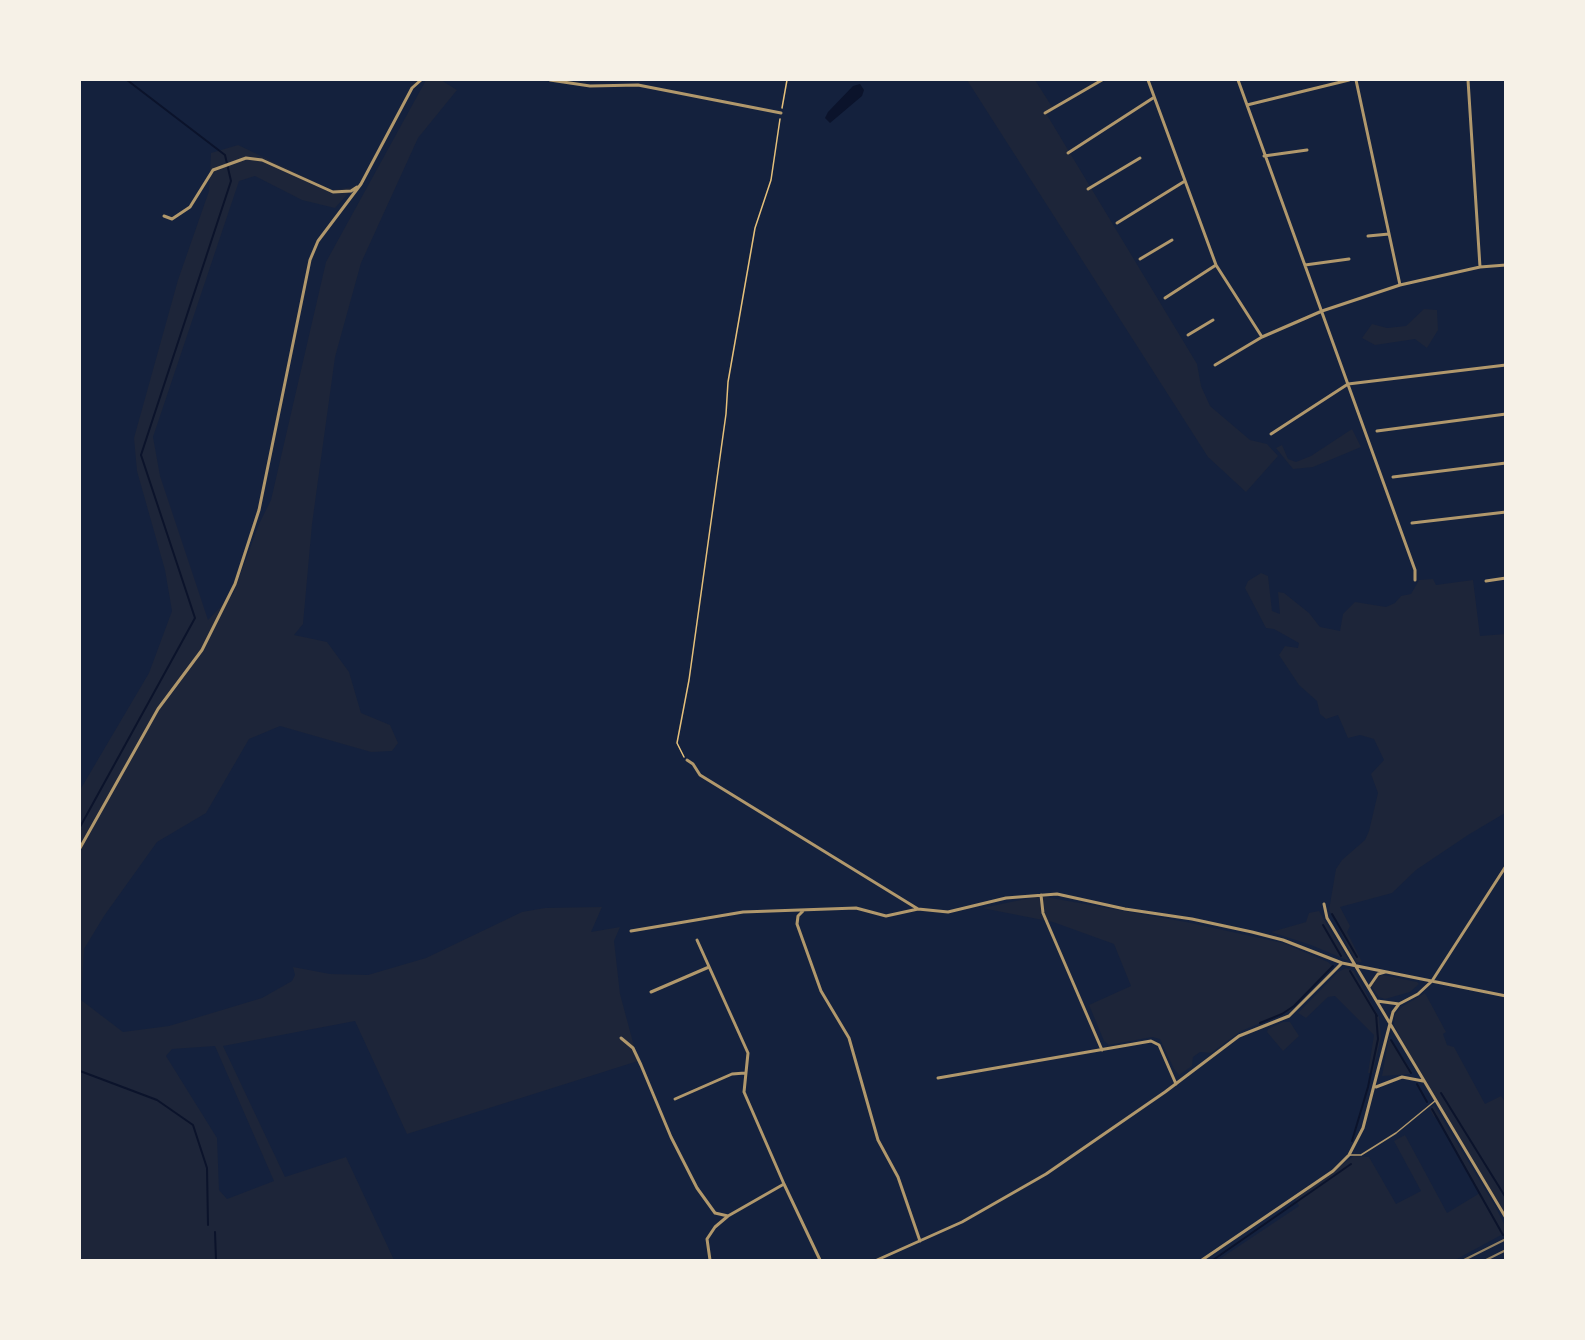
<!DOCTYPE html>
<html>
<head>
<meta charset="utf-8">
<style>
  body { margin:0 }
  #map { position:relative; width:1585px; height:1340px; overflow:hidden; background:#14213d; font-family:Figtree,sans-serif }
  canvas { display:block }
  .frame { position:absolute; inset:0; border:81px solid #f6f1e7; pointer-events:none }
</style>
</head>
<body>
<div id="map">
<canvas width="1585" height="1340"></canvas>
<div class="frame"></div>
</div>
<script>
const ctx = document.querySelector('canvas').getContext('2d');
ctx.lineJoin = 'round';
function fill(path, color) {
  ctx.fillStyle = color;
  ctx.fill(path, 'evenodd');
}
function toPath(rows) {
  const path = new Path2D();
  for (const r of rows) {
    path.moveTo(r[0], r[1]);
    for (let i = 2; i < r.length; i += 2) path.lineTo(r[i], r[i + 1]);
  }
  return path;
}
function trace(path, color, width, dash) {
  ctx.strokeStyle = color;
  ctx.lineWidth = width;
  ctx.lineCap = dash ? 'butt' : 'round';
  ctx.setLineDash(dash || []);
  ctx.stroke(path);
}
const green = toPath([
  [426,80,441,80,457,90,418,138,361,263,335,357,312,524,303,624,294,635,327,642,349,672,361,713,390,725,398,743,392,751,371,752,280,726,249,739,206,813,157,842,104,916,84,949,81,1000,123,1032,169,1026,262,998,292,981,295,975,293,967,330,974,368,975,426,958,522,912,545,908,602,907,591,932,620,927,614,941,620,994,638,1061,407,1134,355,1021,223,1046,285,1177,346,1157,394,1260,80,1260,80,790,149,673,172,611,165,570,137,471,134,438,178,280,209,191,211,153,238,145,332,190,354,187,335,208,302,200,255,176,239,181,153,437,160,476,208,620,233,594,259,524,271,500,326,262],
  [215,1046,274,1181,227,1199,219,1190,217,1138,166,1056,172,1049],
  [967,80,1035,80,1054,110,1047,115,1197,364,1201,386,1210,406,1250,440,1267,444,1278,456,1246,492,1208,457],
  [1424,309,1437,310,1438,330,1427,348,1415,339,1375,345,1362,338,1372,324,1387,328,1406,326],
  [1352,429,1361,447,1313,467,1293,469,1276,448,1282,445,1288,459,1296,462,1311,456],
  [1261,573,1268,576,1272,611,1280,614,1278,592,1284,593,1309,613,1320,627,1340,631,1343,614,1355,602,1386,607,1395,603,1401,596,1411,594,1419,580,1433,579,1436,585,1473,580,1480,636,1505,634,1505,813,1468,835,1416,870,1392,893,1340,907,1350,926,1347,932,1362,962,1356,962,1329,910,1336,869,1342,860,1365,840,1369,831,1378,793,1371,774,1384,760,1374,739,1360,735,1348,738,1338,715,1326,719,1320,714,1317,701,1299,685,1279,655,1285,646,1298,648,1299,643,1274,629,1266,628,1245,588,1248,581],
  [1040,896,1186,922,1283,943,1328,962,1332,966,1331,969,1290,1011,1241,1031,1211,1053,1200,1052,1193,1057,1192,1066,1179,1075,1174,1069,1160,1039,1152,1037,1109,1045,1104,1041,1089,1005,1131,986,1114,944,1053,922,982,908],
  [1319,911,1349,961,1311,945,1271,932,1306,922,1309,913],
  [1346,968,1354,971,1379,1017,1381,1037,1373,1073,1368,1073,1374,1035,1335,996,1328,997,1306,1018,1298,1013,1338,972],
  [1383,975,1417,982,1419,984,1410,992,1385,999,1379,997,1371,986,1377,977],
  [1425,993,1446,1032,1443,1034,1447,1045,1454,1047,1485,1104,1501,1096,1506,1103,1505,1218,1424,1081,1394,1025,1395,1014,1403,1006],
  [1283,1022,1290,1022,1299,1036,1283,1051,1267,1032,1268,1029],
  [1389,1037,1412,1071,1411,1074,1382,1076],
  [1434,1105,1495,1206,1505,1226,1505,1233,1455,1260,1218,1260,1299,1206,1295,1198,1354,1156,1369,1157,1396,1204,1421,1191,1394,1141,1405,1135,1447,1213,1480,1193,1437,1116,1434,1117,1430,1109]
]);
const water = toPath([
  [860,84,864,90,862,96,830,123,825,118,828,112,853,86]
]);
const stream = toPath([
  [80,827,195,618,141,455,231,181,225,155,127,80],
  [1332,914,1357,957],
  [1323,925,1341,956],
  [1350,971,1377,1016],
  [1260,1023,1282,1014,1294,1006,1333,966],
  [1391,1040,1411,1073],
  [80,1071,157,1100,193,1125,207,1168,208,1225],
  [1417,1084,1427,1102],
  [1441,1093,1506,1198],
  [1432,1109,1503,1235],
  [1352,1141,1368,1087,1378,1039,1376,1014],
  [215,1232,216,1260],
  [1213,1260,1351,1164]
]);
const path = toPath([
  [782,108,787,80],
  [684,757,677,743,689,680,726,414,728,382,755,228,771,180,780,119]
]);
const service = toPath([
  [1350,1155,1361,1155,1396,1133,1435,1101]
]);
const minor = toPath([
  [550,80,590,86,638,85,781,113],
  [1148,80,1216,265,1262,337],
  [1238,80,1415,570,1415,580],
  [1356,80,1400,285],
  [1468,80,1480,267],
  [1247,105,1349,80],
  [1045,113,1102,80],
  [1068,153,1153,98],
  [1264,156,1307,150],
  [1088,189,1140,158],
  [164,216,172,219,190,207,213,170,246,158,262,160,333,192,351,191,357,187],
  [1117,223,1185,181],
  [1368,236,1389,234],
  [1140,259,1172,240],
  [1305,265,1349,259],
  [1165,298,1216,265],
  [1188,335,1213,320],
  [1215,365,1262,337,1322,311,1400,285,1480,267,1506,265],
  [1377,431,1506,414],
  [1271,434,1348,384,1506,365],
  [1393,477,1506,463],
  [1412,523,1506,512],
  [1486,581,1506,578],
  [687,760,693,764,700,775,918,909,948,912,1006,898,1057,894,1125,909,1192,919,1252,932,1283,940,1342,963],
  [80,848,158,709,202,650,235,584,259,510,310,260,318,241,361,184,412,88,421,80],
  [1041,895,1043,913,1102,1050],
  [1324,904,1327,918,1506,1218],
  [803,911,798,916,797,924,821,991,849,1038,878,1140,898,1177,920,1241],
  [631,931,743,912,856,908,886,916,918,909],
  [697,940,748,1053,744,1092,784,1184],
  [1369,987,1378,974,1385,972],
  [651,992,709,967],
  [1377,1001,1399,1004],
  [621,1038,633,1048,641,1065,671,1137,697,1188,715,1213,728,1216,715,1227,707,1239,710,1260],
  [938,1078,1151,1041,1159,1045,1176,1084],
  [1376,1087,1402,1077,1423,1081],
  [675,1099,732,1074,745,1073],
  [728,1216,784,1184,820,1260],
  [877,1260,962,1222,1046,1174,1165,1092,1239,1036,1289,1016,1342,963,1506,996],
  [1202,1260,1333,1171,1349,1155,1363,1128,1393,1012,1399,1004,1418,994,1432,981,1506,866]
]);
const rail = toPath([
  [1464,1260,1506,1239],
  [1486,1260,1506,1250]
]);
fill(green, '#1d2539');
fill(water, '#0b132b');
trace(stream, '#0b132b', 2);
trace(path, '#e5c07b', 1.5);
trace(service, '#b1986c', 1.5);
trace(minor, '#b1986c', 3);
trace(rail, '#918062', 2);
</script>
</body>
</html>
